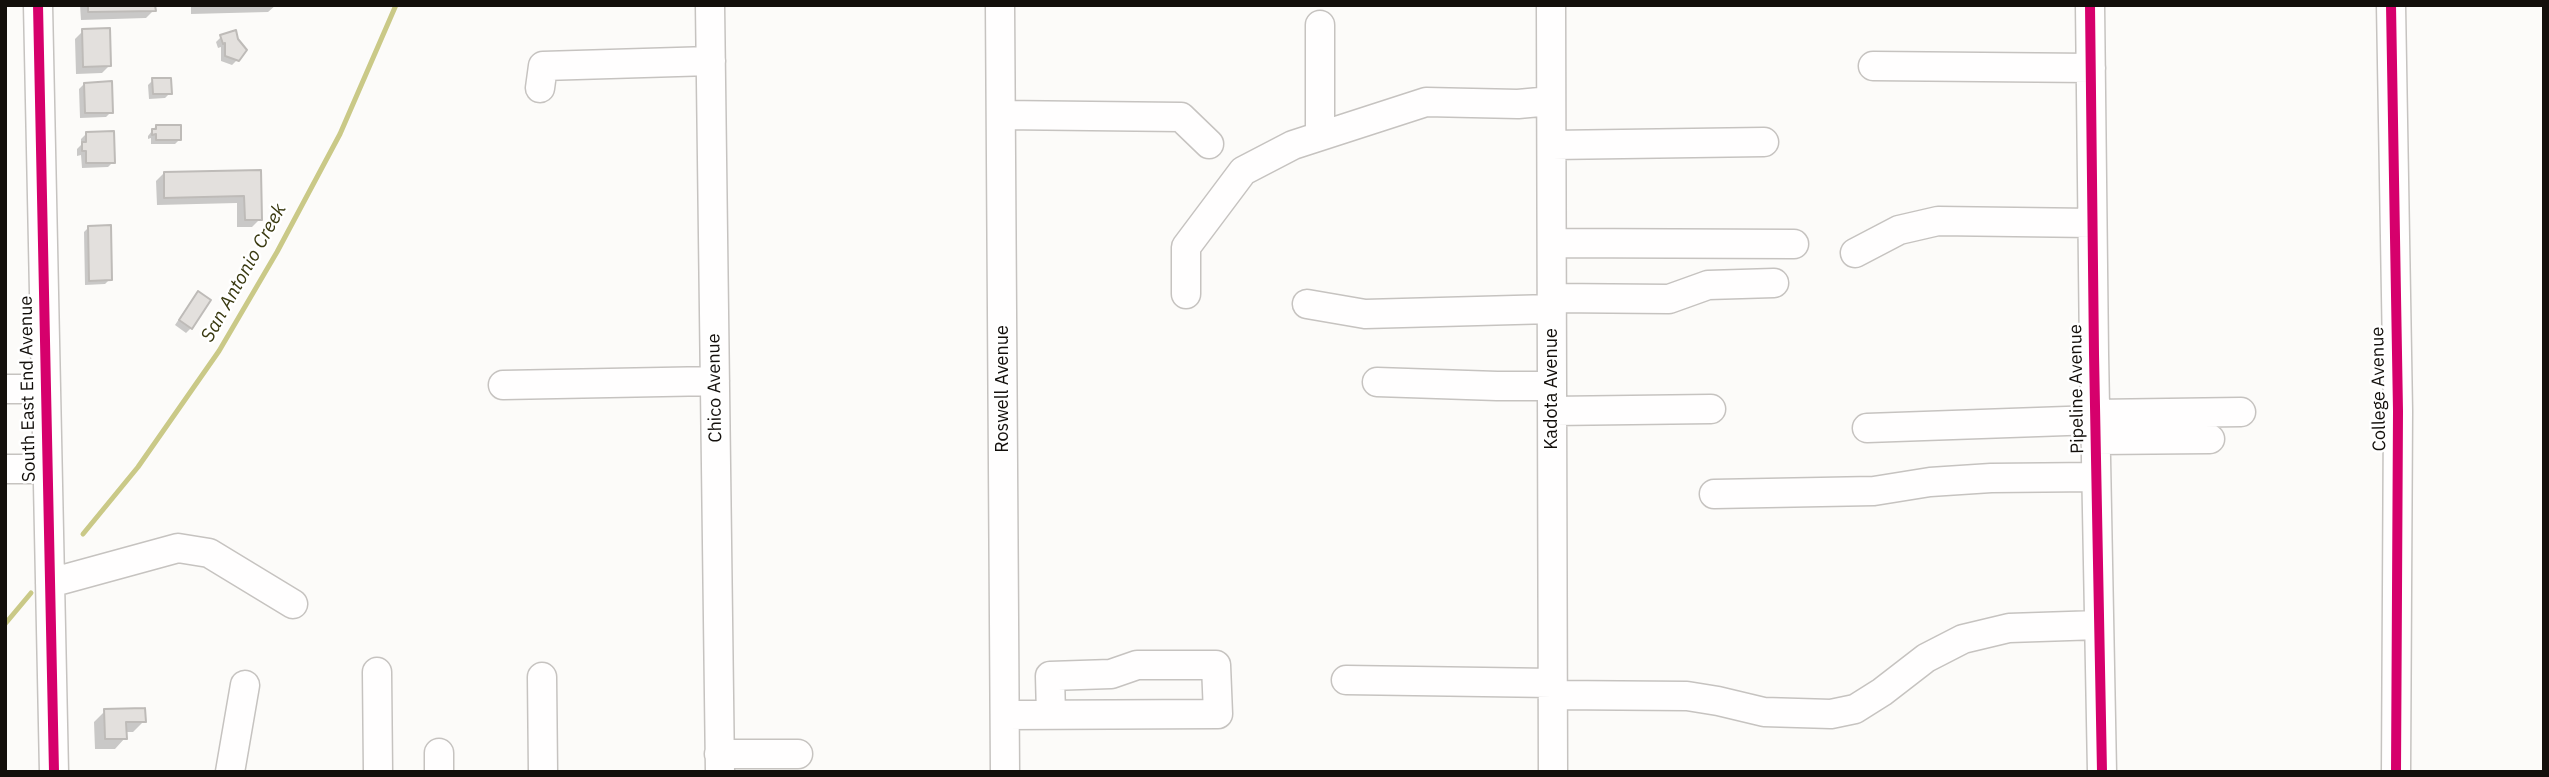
<!DOCTYPE html>
<html>
<head>
<meta charset="utf-8">
<style>
  body { margin:0 }
  #map { position:relative; width:2549px; height:777px; overflow:hidden; background:#fcfbf9; font-family:"IBM Plex Sans",sans-serif }
  canvas { display:block }
  .frame { position:absolute; inset:0; border:7px solid #130f0b; pointer-events:none }
</style>
</head>
<body>
<div id="map">
<canvas width="2549" height="777"></canvas>
<div class="frame"></div>
</div>
<script>
const ctx = document.querySelector('canvas').getContext('2d');
ctx.lineJoin = 'round';
function fill(path, color) {
  ctx.fillStyle = color;
  ctx.fill(path, 'evenodd');
}
function toPath(rows) {
  const path = new Path2D();
  for (const r of rows) {
    path.moveTo(r[0], r[1]);
    for (let i = 2; i < r.length; i += 2) path.lineTo(r[i], r[i + 1]);
  }
  return path;
}
function trace(path, color, width, dash) {
  ctx.strokeStyle = color;
  ctx.lineWidth = width;
  ctx.lineCap = dash ? 'butt' : 'round';
  ctx.setLineDash(dash || []);
  ctx.stroke(path);
}
function write(font, color, halo, rows, align = 'center') {
  ctx.font = font + ' "IBM Plex Sans",sans-serif';
  ctx.lineWidth = 5;
  ctx.setLineDash([]);
  ctx.textBaseline = 'middle';
  ctx.strokeStyle = halo;
  ctx.fillStyle = color;
  for (const [text, x, y, turn = 0] of rows) {
    ctx.save();
    ctx.translate(x, y);
    ctx.rotate((+turn || 0) * Math.PI / 180);
    ctx.textAlign = isNaN(turn) ? turn : align;
    if (halo) ctx.strokeText(text, 0, 0);
    ctx.fillText(text, 0, 0);
    ctx.restore();
  }
}
const shadow = toPath([
  [80,5,154,5,154,10,146,18,81,20],
  [191,5,276,5,268,12,191,14],
  [83,31,110,65,102,73,76,74,75,39],
  [235,32,237,60,232,65,221,61,221,47,218,48,216,42,221,37],
  [153,80,170,93,165,98,149,99,148,85],
  [84,84,111,112,106,117,80,118,79,89],
  [156,126,180,139,175,144,151,144,151,138,148,139,148,136],
  [86,134,113,162,108,167,82,168,81,155,77,156,77,149,81,145,81,139],
  [259,171,260,219,252,227,237,227,237,203,157,205,156,181,164,173],
  [89,227,110,279,105,284,85,285,84,232],
  [193,298,191,328,186,333,175,325],
  [105,711,144,721,133,732,125,732,125,738,115,749,95,749,94,722]
]);
const stream = toPath([
  [83,534,138,467,219,351,277,252,340,134,396,5],
  [5,624,31,593]
]);
const building = toPath([
  [88,5,155,5,156,11,88,12,88,5],
  [110,28,111,66,83,67,82,29,110,28],
  [236,30,238,39,247,50,239,61,225,56,225,43,223,44,220,35,236,30],
  [152,78,171,78,172,94,153,94,152,78],
  [112,81,113,113,85,113,84,83,112,81],
  [156,125,181,125,181,140,156,140,156,134,152,135,152,129,156,129,156,125],
  [114,131,115,163,86,163,86,151,82,151,82,142,86,142,86,132,114,131],
  [261,170,262,220,245,220,244,196,164,198,164,172,261,170],
  [111,225,112,280,89,281,88,226,111,225],
  [198,291,211,300,192,329,179,320,198,291],
  [145,708,146,722,126,722,127,739,105,739,104,709,145,708]
]);
const minor = toPath([
  [38,5,54,772],
  [710,5,720,772],
  [1000,5,1005,772],
  [1551,5,1553,772],
  [2090,5,2094,354,2102,772],
  [2391,5,2398,411,2396,772],
  [1320,25,1320,136],
  [1873,66,2091,68],
  [540,88,543,66,711,61],
  [1001,115,1181,117,1209,144],
  [1552,145,1764,142],
  [1552,243,1794,244],
  [1855,253,1899,230,1938,221,2092,223],
  [1186,294,1186,247,1243,171,1293,145,1426,102,1518,104,1551,101],
  [1552,298,1669,299,1708,285,1774,283],
  [1307,304,1365,314,1552,309],
  [1377,382,1497,386,1552,386],
  [503,385,715,381],
  [5,389,46,389],
  [1552,411,1711,409],
  [2095,414,2241,412],
  [1867,428,2095,420],
  [2095,440,2210,439],
  [5,469,47,469],
  [1714,494,1874,491,1930,482,1991,478,2096,477],
  [50,583,178,548,209,553,293,604],
  [377,672,378,772],
  [542,677,543,772],
  [1346,680,1552,683],
  [1553,695,1687,696,1718,701,1764,712,1831,714,1855,709,1882,692,1926,658,1963,639,2009,628,2099,625],
  [1005,715,1218,714,1216,665,1137,665,1111,674,1050,676,1051,715],
  [719,754,798,754],
  [230,772,245,685],
  [439,772,439,753]
]);
const cycleway = toPath([
  [38,5,54,772],
  [2090,5,2094,354,2102,772],
  [2391,5,2398,411,2396,772]
]);
const streetNames = [
  ["Chico Avenue",715,388,-91],
  ["South East End Avenue",28,389,-91],
  ["Roswell Avenue",1003,389,-90],
  ["Kadota Avenue",1552,389,-90],
  ["Pipeline Avenue",2077,389,-91],
  ["College Avenue",2379,389,-91]
];
const waterNames = [
  ["San Antonio Creek",244,273,-61]
];
fill(shadow, '#0003');
trace(stream, '#cac987', 5);
fill(building, '#e3e0dd');
trace(building, '#bebbb8', 2);
trace(minor, '#c6c3c0', 31);
trace(minor, '#fffefe', 28);
trace(cycleway, '#d6006c', 10);
write('18px', '#130f0b', '#fff', streetNames);
write('italic 19px', '#393910', '#fff', waterNames);
</script>
</body>
</html>
